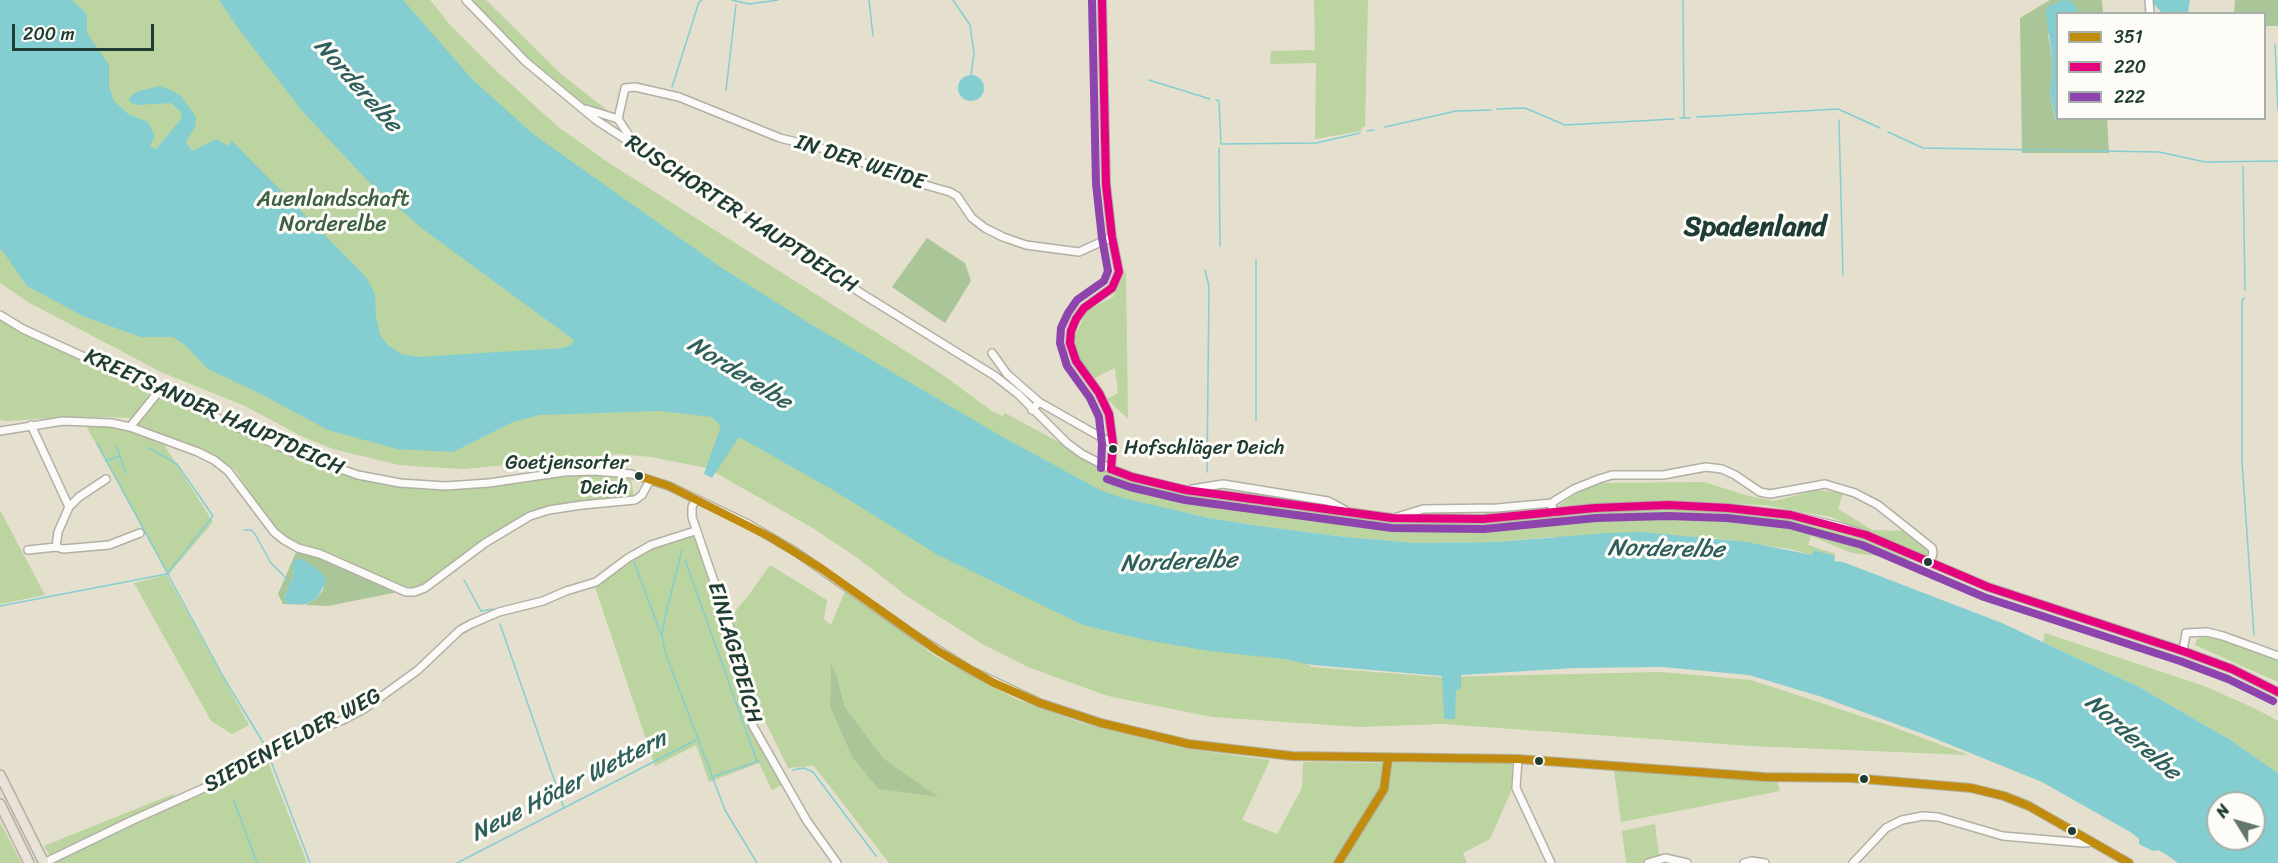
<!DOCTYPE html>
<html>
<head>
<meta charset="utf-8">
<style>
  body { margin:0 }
  #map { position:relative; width:2278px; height:863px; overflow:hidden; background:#e5dfce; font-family:Sriracha,sans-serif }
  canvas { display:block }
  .legend { position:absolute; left:2056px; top:12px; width:210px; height:108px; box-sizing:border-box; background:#fdfcf7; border:2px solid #a4b0a9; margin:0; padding:8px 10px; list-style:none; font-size:18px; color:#1f3d34 }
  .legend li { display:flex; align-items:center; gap:12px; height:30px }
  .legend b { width:30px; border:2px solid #a4b0a9 }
  .north { position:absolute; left:2206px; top:791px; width:60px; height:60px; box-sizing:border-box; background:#fdfcf7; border:2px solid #a4b0a9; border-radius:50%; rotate:307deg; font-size:16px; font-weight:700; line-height:24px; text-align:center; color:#1f3d34 }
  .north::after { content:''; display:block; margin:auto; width:21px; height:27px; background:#64766a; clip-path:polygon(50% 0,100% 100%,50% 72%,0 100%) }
  .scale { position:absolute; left:12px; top:24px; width:142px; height:27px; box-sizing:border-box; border:3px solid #1f3d34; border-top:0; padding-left:8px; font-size:18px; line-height:21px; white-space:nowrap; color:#1f3d34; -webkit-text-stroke:4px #fdfcf7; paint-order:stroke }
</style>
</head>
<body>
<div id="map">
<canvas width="2278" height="863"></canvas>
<ul class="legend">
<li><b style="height:8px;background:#c18c0d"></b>351</li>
<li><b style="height:8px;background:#e5007d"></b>220</li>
<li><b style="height:8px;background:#8e44ad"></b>222</li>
</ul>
<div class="north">N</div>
<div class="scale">200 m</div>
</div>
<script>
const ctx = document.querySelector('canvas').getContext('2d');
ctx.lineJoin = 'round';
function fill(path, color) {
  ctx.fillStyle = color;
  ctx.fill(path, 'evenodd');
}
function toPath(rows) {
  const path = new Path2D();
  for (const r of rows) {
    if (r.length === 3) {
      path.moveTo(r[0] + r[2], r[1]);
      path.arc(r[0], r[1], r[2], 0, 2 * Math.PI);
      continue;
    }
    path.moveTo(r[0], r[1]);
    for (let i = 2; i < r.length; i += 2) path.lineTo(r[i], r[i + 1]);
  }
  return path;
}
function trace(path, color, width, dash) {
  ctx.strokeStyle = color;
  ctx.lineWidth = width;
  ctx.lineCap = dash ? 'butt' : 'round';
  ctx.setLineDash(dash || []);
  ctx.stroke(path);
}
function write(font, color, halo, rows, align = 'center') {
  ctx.font = font + ' Sriracha,sans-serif';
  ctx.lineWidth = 6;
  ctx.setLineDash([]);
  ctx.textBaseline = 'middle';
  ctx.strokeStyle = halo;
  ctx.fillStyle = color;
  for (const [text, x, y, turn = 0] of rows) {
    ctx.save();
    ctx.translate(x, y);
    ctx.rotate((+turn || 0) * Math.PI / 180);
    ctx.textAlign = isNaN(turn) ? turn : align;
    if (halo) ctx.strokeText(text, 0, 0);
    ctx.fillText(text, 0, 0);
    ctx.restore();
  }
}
const green = toPath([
  [0,0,430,0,450,25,490,65,557,126,606,161,940,373,992,411,1002,416,1005,413,1066,446,1098,467,1129,480,1208,498,1395,522,1485,523,1627,510,1695,509,1784,516,1850,533,1911,560,1852,553,1811,536,1808,545,1836,554,1835,556,1814,550,1812,555,1790,549,1714,538,1549,537,1496,542,1417,543,1345,537,1260,526,1209,518,1129,500,1311,667,1440,677,1661,672,1751,680,1885,724,1968,755,1751,746,1442,724,1359,727,1212,717,1108,696,1028,667,984,645,908,597,859,559,811,527,707,468,651,457,619,454,464,469,428,467,399,465,333,449,301,436,245,406,161,372,28,302,0,283],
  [470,0,486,0,561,74,612,114,584,107,528,60],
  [1314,0,1368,0,1365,126,1362,127,1361,131,1315,139,1316,63,1270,64,1271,51,1315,50],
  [1126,271,1128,419,1107,399,1118,393,1115,368,1093,379,1075,354,1075,336,1087,311,1113,297],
  [0,320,18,331,147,391,149,393,148,400,131,418,107,417,50,418,9,421,0,420],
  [162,396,295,458,358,479,406,487,455,490,577,474,620,475,631,478,634,499,538,510,520,518,424,586,410,590,291,540,269,521,235,470,209,455,136,426,155,398],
  [85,424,110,425,163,443,213,522,168,575],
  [1704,482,1745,495,1774,501,1817,490,1843,493,1838,509,1872,530,1907,531,1933,553,1931,559,1831,517,1764,505,1667,500,1558,506,1577,493,1601,483],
  [0,510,45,595,0,604],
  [694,535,725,627,752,726,784,784,772,790,759,763,709,782,696,745,655,766,595,587,649,550],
  [770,565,827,600,824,619,831,625,846,589,935,656,1016,699,1082,723,1188,749,1270,760,1242,820,1277,834,1302,788,1303,762,1383,763,1381,788,1334,863,889,863,814,766,788,768,765,721,754,726,730,617,748,596],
  [831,666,837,676,845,707,883,758,937,797,878,789,852,757,830,709],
  [167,575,249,725,232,734,211,721,134,583],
  [2045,633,2204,686,2256,709,2278,721,2278,773,2229,739,2139,687,2043,642],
  [2207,636,2278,659,2278,682,2195,645,2197,639],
  [267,759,307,863,54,863,44,846,173,794,179,804,234,780],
  [1393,763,1512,763,1512,789,1490,839,1463,853,1467,863,1342,863,1388,790],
  [1614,770,1777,781,1780,791,1621,822],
  [0,822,21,862,19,863,0,863],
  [1655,824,1659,857,1643,863,1626,863,1622,831]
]);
const forest = toPath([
  [2050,0,2102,0,2103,13,2077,13,2076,8,2063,0,2048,35,2053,63,2050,94,2055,119,2107,119,2109,153,2022,153,2020,18],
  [2235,0,2278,0,2278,26,2265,26,2264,14,2234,13],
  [927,238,965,263,971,281,945,323,892,287],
  [297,550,318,556,398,592,328,606,283,604,278,594],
  [302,559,320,571,324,583,323,590,317,598,305,605,284,598,294,574,293,570],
  [831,664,837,676,845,707,883,758,938,797,878,789,852,757,830,708]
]);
const water = toPath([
  [0,0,72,0,87,14,87,33,109,65,109,86,114,101,128,114,148,122,155,136,150,146,156,149,182,118,181,112,171,103,136,105,130,102,129,98,136,92,159,86,171,90,181,96,196,117,196,125,186,142,192,151,217,139,228,146,232,141,366,277,375,294,376,317,380,335,388,345,401,354,418,357,563,348,571,345,574,340,424,230,371,184,303,112,238,28,219,0,403,0,472,79,533,134,722,268,812,325,1001,436,1100,490,1119,497,1209,518,1260,526,1345,537,1417,543,1496,542,1606,533,1641,532,1747,542,1812,555,1814,550,1835,556,1834,561,1843,562,2002,623,2139,687,2229,739,2278,773,2278,863,2178,863,2164,853,2158,850,2153,851,2139,844,2139,839,2132,833,2042,782,1926,735,1822,697,1749,675,1662,667,1576,668,1461,675,1461,688,1456,691,1455,719,1444,719,1442,676,1313,665,1284,659,1209,651,1146,640,1083,625,938,555,833,490,739,437,712,478,704,474,721,426,712,417,661,411,540,415,513,422,453,452,397,449,328,430,259,393,208,369,185,345,173,337,141,337,85,317,27,286,2,250,0,250],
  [2218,803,2254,803,2254,839,2218,839],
  [2063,0,2071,1,2077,8,2077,13,2058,14,2058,118,2072,119,2056,120,2050,94,2053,63,2046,14,2047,7],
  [2153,0,2190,0,2188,13,2162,13,2152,2],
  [971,88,13],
  [302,559,320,571,327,580,317,598,306,604,287,604,284,598,294,574,292,564,295,560]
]);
const stream = toPath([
  [732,0,749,4,778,0],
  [869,0,873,36],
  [953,0,970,25,974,53,971,75],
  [1683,0,1684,118],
  [2275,44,2278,110],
  [1149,80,1210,99],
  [672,87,699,2,702,0],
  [726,90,736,5],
  [1216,100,1219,101,1221,144,1316,143,1360,133],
  [1497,109,1525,108,1565,125,1674,119],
  [1697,117,1838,109,1880,128],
  [1680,118,1690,118],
  [1839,120,1843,275],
  [1385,127,1456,111,1491,110],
  [1367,131,1374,130],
  [1888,132,1923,148,2159,152,2205,162,2278,161],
  [1219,148,1220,246],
  [2243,167,2245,290],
  [1205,270,1209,286,1207,472],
  [2244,298,2242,301,2242,461,2254,635],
  [1256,421,1256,260],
  [97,443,224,678,267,749],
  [116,446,120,456],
  [106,461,120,456,126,473],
  [244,530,251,530,255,534,271,563,289,581],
  [682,550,665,617,662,635,665,652,725,810,757,863],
  [685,560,757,761],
  [634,562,661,634],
  [464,580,481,611,492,609,494,611],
  [0,606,167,574,213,516,177,464,149,448],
  [500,624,564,808],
  [269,756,310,863],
  [793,770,804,768,813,772,876,856],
  [712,777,759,761],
  [234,801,257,863],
  [457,863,696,740]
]);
const minor = toPath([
  [466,0,526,62,596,120,864,295,995,376,1018,394,1067,443,1082,454,1111,469,1132,477,1186,490,1392,518,1483,519,1595,508,1668,505,1728,508,1791,515,1842,527,1866,535,1988,587,2183,651,2232,669,2278,692],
  [1102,0,1106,184,1112,237,1119,272,1112,288,1084,308,1076,319,1071,331,1070,343,1076,361,1099,393,1109,414,1113,444,1111,469],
  [2149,0,2150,14],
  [586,109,618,119],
  [634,143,618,119,625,88,635,87,679,97,780,138,845,154,887,174,950,192,957,196,972,218,985,228,1003,237,1026,245,1079,252,1112,237],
  [0,315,23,329,294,453,358,475,400,483,445,486,489,483,564,472,594,471,631,474,669,486,748,524,796,552,916,636,970,670,1040,703,1101,723,1189,744,1292,756,1518,759,1764,777,1852,778,1971,788,2004,796,2029,806,2129,863],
  [992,353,1007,374,1039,402],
  [1032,410,1039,402,1113,444],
  [31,425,69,507],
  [130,427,160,390],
  [0,431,63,421,111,423,130,427,198,452,214,460,228,471,274,532,284,540,298,548,320,554,406,592,414,592,425,588,485,543,530,516,549,510,582,505,635,500,642,495,650,480],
  [1192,489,1223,484,1328,501,1345,510],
  [696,499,692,507,692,517,735,643,743,689,753,726,807,821,837,863],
  [1553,513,1552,503,1556,500,1574,489,1599,479,1612,475,1663,475,1706,467,1722,469,1735,475,1760,492,1770,494,1825,484,1855,493,1878,505,1932,548,1933,553,1930,563],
  [1397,517,1423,509,1497,508,1552,503],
  [56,547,58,532,69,507,79,497,106,479],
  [28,550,56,547,63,549,109,545,140,533],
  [2183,651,2186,633,2207,632,2223,636,2278,656],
  [1518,759,1516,788,1551,863],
  [44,863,133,820,233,775,277,746,343,720,364,709,418,670,460,630,471,624,499,612,543,601,566,591,596,582,628,558,651,545,695,531],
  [1338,863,1384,789,1388,759],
  [1648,863,1665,858,1687,863],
  [1744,863,1752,861,1765,863],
  [1853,863,1886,828,1902,820,1923,816,1938,817,2003,836,2084,843,2092,842]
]);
const highway = toPath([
  [0,775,44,863],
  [0,804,29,863]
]);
const bus1 = toPath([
  [639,476,669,486,772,538,822,569,938,651,994,683,1040,703,1101,723,1189,744,1292,756,1518,759,1764,777,1852,778,1971,788,2004,796,2029,806,2129,863],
  [1338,863,1384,789,1388,759]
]);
const bus2 = toPath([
  [1102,0,1106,184,1112,237,1119,272,1112,288,1084,308,1076,319,1071,331,1070,343,1076,361,1099,393,1109,414,1113,444,1111,469],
  [1111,469,1132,477,1186,490,1392,518,1483,519,1595,508,1668,505,1728,508,1791,515,1866,535,1988,587,2183,651,2232,669,2278,692]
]);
const bus3 = toPath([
  [1092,0,1096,184,1102,238,1108,271,1104,281,1077,300,1068,313,1061,328,1060,343,1067,366,1090,398,1099,417,1102,444,1101,468],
  [1107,479,1130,487,1185,500,1392,528,1484,529,1596,518,1668,516,1727,518,1789,525,1862,545,1984,597,2180,661,2228,679,2273,701]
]);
const markers = [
  [1113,449,5,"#1f3d34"],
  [639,476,5,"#1f3d34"],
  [1928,562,5,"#1f3d34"],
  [1539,761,5,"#1f3d34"],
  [1864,779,5,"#1f3d34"],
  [2072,831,5,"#1f3d34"]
];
const busNames = [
  ["Hofschläger Deich",1124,449],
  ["Goetjensorter",628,464,"right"],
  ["Deich",628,489,"right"]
];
const streetNames = [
  ["IN DER WEIDE",860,163,18],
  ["RUSCHORTER HAUPTDEICH",741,215,33],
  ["KREETSANDER HAUPTDEICH",214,413,24],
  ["EINLAGEDEICH",734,653,74],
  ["SIEDENFELDER WEG",293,741,-28]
];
const parkNames = [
  ["Auenlandschaft",333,200],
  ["Norderelbe",333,225]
];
const waterNames = [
  ["Norderelbe",357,86,48],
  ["Norderelbe",739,374,32],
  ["Norderelbe",1666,550,1],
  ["Norderelbe",1179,563,-2],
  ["Norderelbe",2132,738,41],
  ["Neue Höder Wettern",569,787,-27]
];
const districtNames = [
  ["Spadenland",1755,228]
];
fill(green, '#bbd4a0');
fill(forest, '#aac598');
fill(water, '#84ced2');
trace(stream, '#84ced2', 1.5);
trace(minor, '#b1b0a4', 10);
trace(highway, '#b1b0a4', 12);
trace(minor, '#fbfaf8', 7);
trace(highway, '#eae2d6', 9);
trace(bus1, '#c18c0d', 8);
trace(bus2, '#e5007d', 8);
trace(bus3, '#8e44ad', 8);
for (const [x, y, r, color] of markers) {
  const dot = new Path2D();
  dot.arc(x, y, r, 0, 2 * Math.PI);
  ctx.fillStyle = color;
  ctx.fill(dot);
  trace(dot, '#fdfcf7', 2);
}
write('20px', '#1f3d34', '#fdfcf7', busNames, 'left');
write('22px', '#1f3d34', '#fdfcf7', streetNames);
write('22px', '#3d6046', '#fdfcf7', parkNames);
write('italic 24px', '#2e5f5c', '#fdfcf7', waterNames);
write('bold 28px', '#1f3d34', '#fdfcf7', districtNames);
</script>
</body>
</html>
